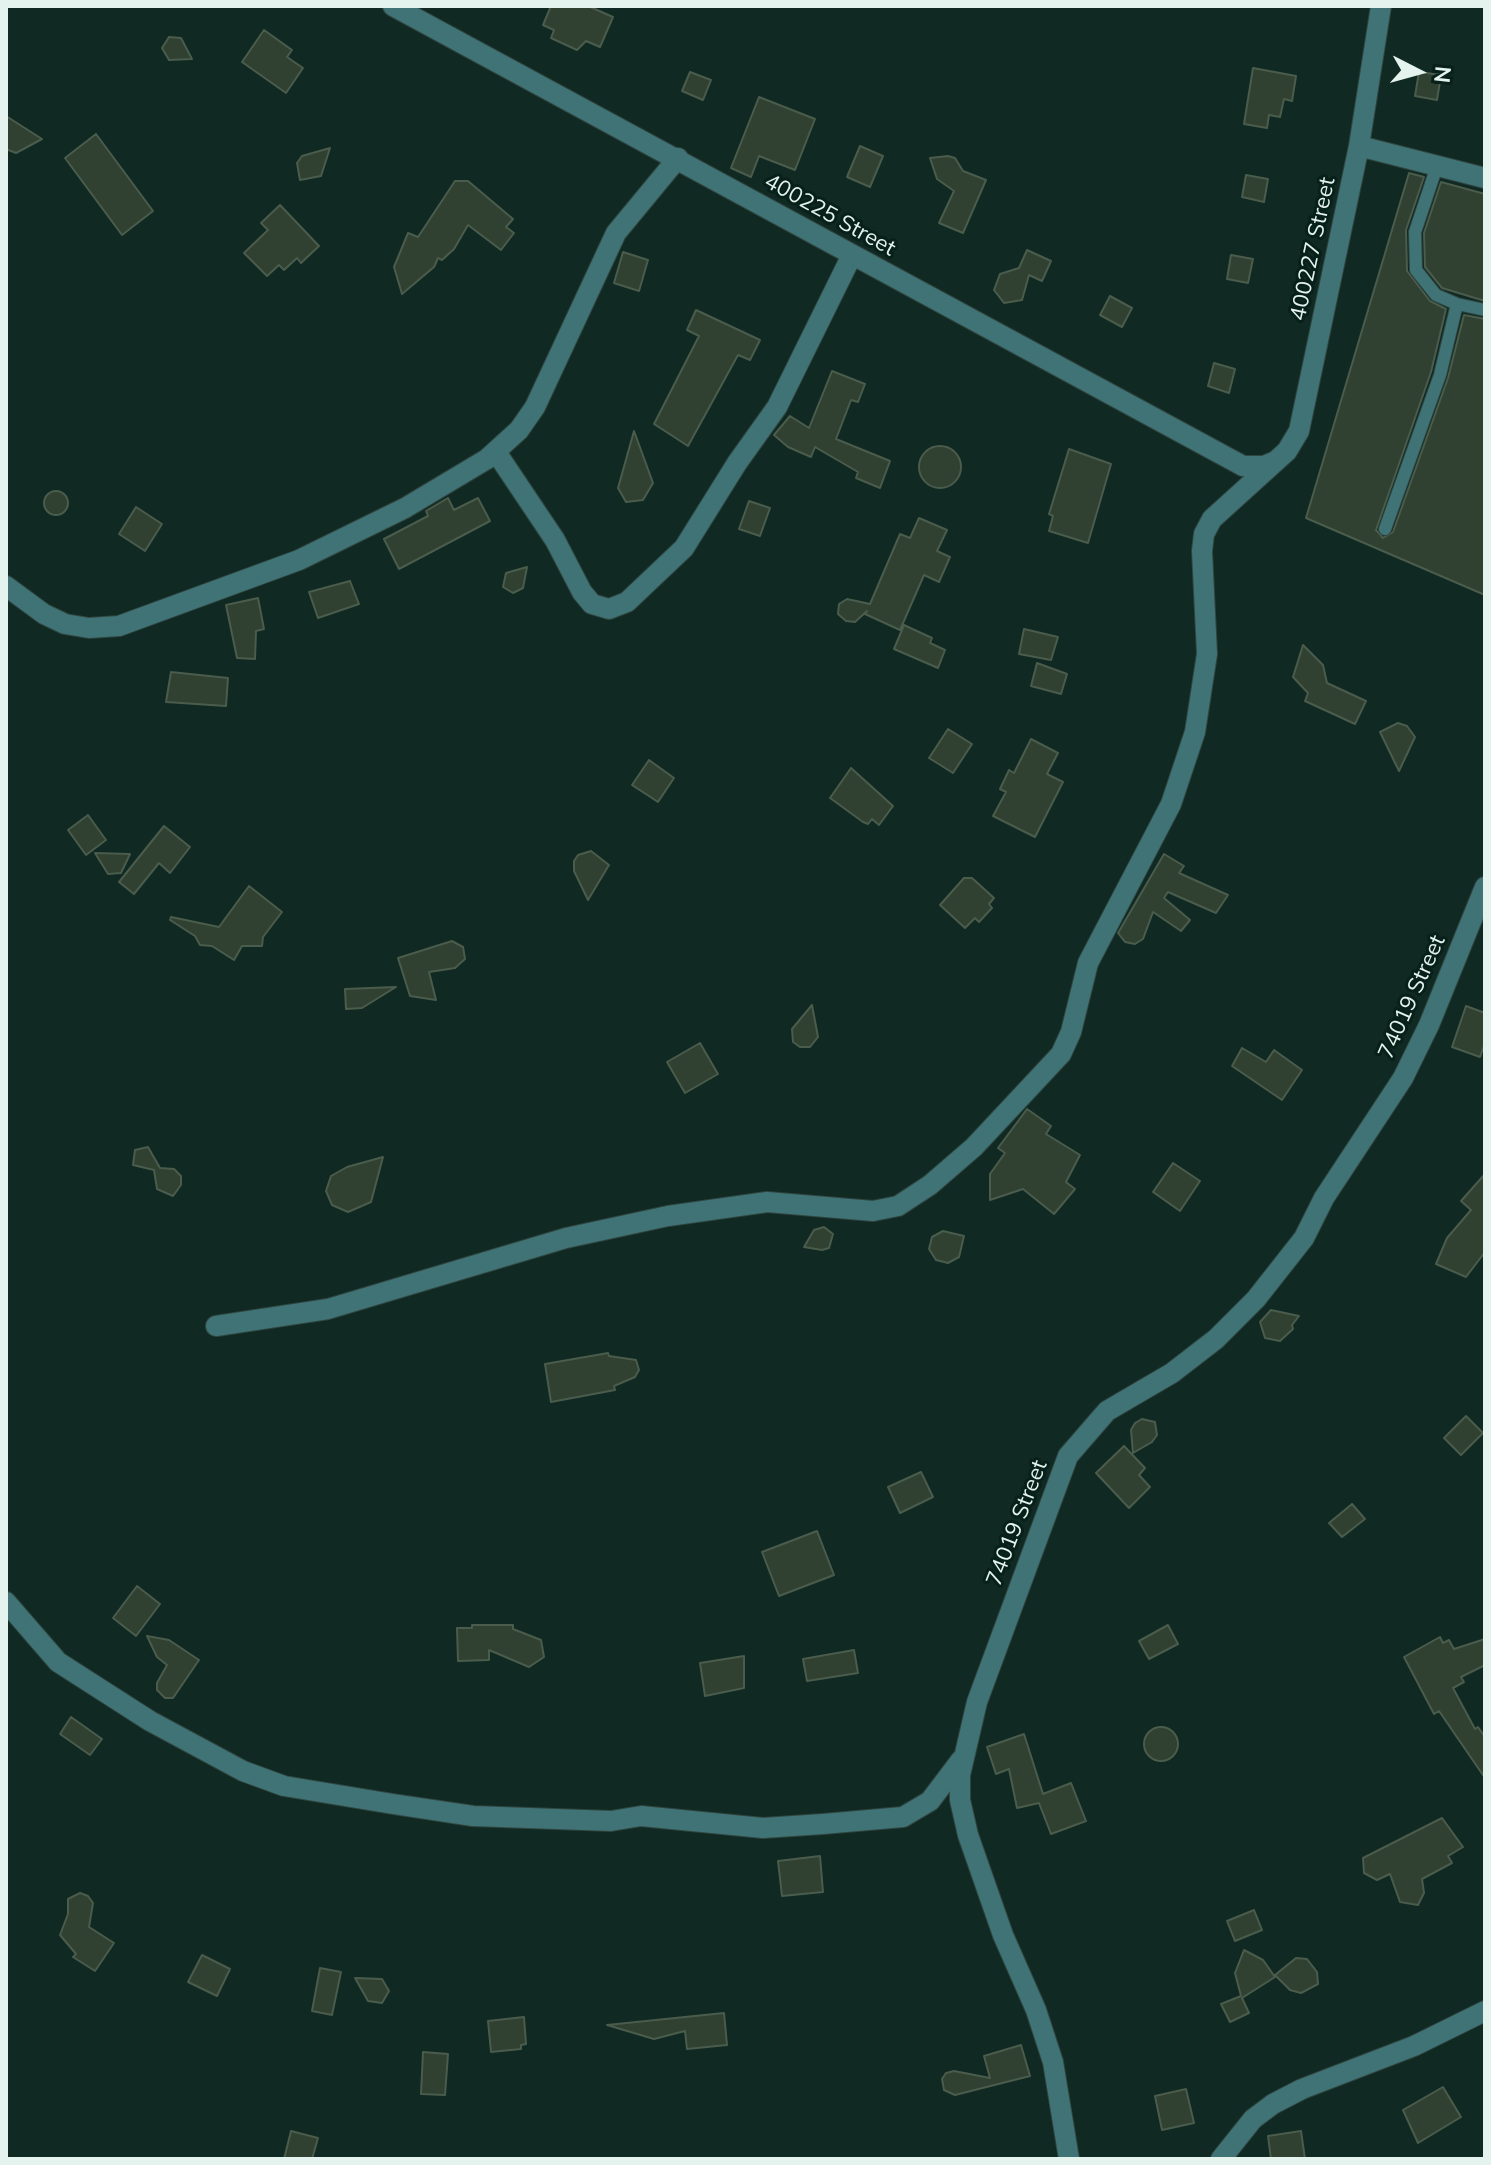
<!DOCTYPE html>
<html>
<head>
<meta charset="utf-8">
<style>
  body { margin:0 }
  #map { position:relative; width:1491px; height:2165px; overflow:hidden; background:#112923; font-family:Mulish,sans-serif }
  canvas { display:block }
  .frame { position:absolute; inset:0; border:8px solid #e4f3ee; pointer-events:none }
  .north { position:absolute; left:1379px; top:32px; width:80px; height:80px; -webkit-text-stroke:6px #072019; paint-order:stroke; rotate:96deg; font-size:22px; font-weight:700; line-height:32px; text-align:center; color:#e4f3ee }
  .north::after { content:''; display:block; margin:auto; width:28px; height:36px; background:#e4f3ee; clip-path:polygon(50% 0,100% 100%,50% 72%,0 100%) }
</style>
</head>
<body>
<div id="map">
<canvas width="1491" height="2165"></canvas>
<div class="frame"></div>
<div class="north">N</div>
</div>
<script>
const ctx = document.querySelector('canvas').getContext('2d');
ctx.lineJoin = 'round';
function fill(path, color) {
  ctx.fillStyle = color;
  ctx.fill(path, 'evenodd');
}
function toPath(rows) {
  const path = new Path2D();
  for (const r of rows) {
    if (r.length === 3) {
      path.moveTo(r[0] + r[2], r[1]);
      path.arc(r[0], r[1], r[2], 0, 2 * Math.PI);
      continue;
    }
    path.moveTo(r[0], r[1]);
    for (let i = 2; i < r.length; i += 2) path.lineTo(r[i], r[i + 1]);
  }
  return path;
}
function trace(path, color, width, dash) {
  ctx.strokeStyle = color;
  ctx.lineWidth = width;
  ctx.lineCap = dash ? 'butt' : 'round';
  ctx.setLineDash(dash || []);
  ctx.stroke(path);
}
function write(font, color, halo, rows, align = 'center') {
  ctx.font = font + ' Mulish,sans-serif';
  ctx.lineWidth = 6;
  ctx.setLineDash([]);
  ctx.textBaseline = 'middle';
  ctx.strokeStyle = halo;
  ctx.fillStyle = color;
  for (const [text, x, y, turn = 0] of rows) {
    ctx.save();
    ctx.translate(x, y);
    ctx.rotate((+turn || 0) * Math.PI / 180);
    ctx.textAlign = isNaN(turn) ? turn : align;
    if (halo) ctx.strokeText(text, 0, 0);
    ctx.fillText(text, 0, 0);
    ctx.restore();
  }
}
const building = toPath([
  [551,6,588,6,613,17,600,47,586,41,577,50,551,38,554,30,543,25,551,6],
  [264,30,292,50,287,57,303,68,286,93,242,62,264,30],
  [169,37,181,38,192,59,169,60,162,48,169,37],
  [1253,68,1296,76,1292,101,1284,99,1280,117,1269,115,1267,128,1244,124,1253,68],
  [690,72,711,80,703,100,682,91,690,72],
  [1419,72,1441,75,1437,100,1415,96,1419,72],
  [759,97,815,119,795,170,759,156,751,177,731,168,759,97],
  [6,116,42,139,16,153,6,149,6,116],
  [96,134,153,211,122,235,65,158,96,134],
  [860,146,883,156,870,187,847,177,860,146],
  [330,148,321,176,300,180,297,163,302,156,330,148],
  [948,156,955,158,963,171,986,180,963,233,939,223,954,191,937,179,930,158,948,156],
  [1409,173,1424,177,1406,230,1407,271,1430,301,1446,309,1431,372,1376,530,1383,538,1393,532,1448,378,1464,315,1485,319,1485,595,1306,518,1409,173],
  [1246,175,1268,179,1264,202,1242,197,1246,175],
  [455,181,468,181,513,219,506,227,514,233,501,250,468,225,454,249,442,260,438,258,434,267,402,294,394,267,408,233,418,237,455,181],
  [1441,182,1485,194,1485,301,1442,288,1425,267,1424,233,1441,182],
  [280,205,319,246,301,263,297,258,284,270,279,265,267,276,244,253,268,230,261,223,280,205],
  [1027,250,1051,261,1042,281,1029,275,1022,300,1004,303,994,290,1000,274,1019,268,1027,250],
  [623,252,648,260,639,291,614,283,623,252],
  [1231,255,1253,259,1248,283,1227,279,1231,255],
  [1110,296,1132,308,1122,327,1100,315,1110,296],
  [696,310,760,340,750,360,738,355,688,446,654,424,699,336,687,330,696,310],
  [1214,363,1235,369,1229,393,1208,386,1214,363],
  [832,371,865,384,858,402,851,400,836,439,890,461,880,488,856,478,858,472,815,447,811,457,788,447,774,435,790,416,809,428,832,371],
  [634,431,653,483,643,500,626,502,618,488,634,431],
  [940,467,21],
  [1069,449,1111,464,1088,543,1049,531,1053,516,1049,514,1069,449],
  [56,503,12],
  [448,498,454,510,478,498,490,521,399,569,384,539,428,516,426,511,448,498],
  [749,501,770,508,760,536,739,529,749,501],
  [136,507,162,524,145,551,119,534,136,507],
  [919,518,947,530,937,551,950,557,939,582,924,575,900,630,865,614,867,611,855,622,846,621,838,614,839,604,847,599,870,604,900,534,910,538,919,518],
  [527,567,523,588,513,593,503,587,506,573,527,567],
  [350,581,359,604,318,618,309,592,350,581],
  [258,598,264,629,256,631,255,659,237,658,226,605,258,598],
  [904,625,932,638,930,643,945,650,938,668,894,649,904,625],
  [1024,629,1058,637,1051,660,1019,654,1024,629],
  [1303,645,1323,665,1327,683,1366,701,1355,724,1305,701,1308,693,1293,677,1303,645],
  [1037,663,1067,674,1061,694,1031,686,1037,663],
  [171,672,228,678,226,706,166,702,171,672],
  [1398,723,1407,726,1415,737,1399,771,1380,732,1398,723],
  [948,729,972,744,953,773,929,758,948,729],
  [1031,739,1058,753,1047,774,1063,782,1035,837,993,816,1006,792,1000,789,1009,770,1014,773,1031,739],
  [649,760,674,778,658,802,632,785,649,760],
  [851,768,893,806,879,825,872,819,868,824,863,822,830,798,851,768],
  [88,815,106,840,86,855,68,830,88,815],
  [164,826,190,847,170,873,159,863,134,894,119,882,164,826],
  [591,851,609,865,588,900,574,871,574,861,578,855,591,851],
  [95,853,130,854,121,873,108,874,95,853],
  [1164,854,1184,866,1179,873,1228,895,1216,913,1168,892,1164,898,1190,920,1181,931,1153,912,1143,939,1135,944,1125,942,1118,933,1164,854],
  [964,878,972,878,994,898,989,904,992,908,979,922,975,918,965,928,940,905,964,878],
  [249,886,282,912,263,937,262,946,242,946,234,960,212,946,200,945,195,936,170,920,171,917,219,927,249,886],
  [452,941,463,947,465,959,455,968,429,972,436,1000,410,996,398,958,452,941],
  [396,987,362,1008,346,1009,345,989,396,987],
  [812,1005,818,1037,810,1047,800,1047,793,1042,792,1029,812,1005],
  [1466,1006,1485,1013,1485,1043,1480,1057,1452,1047,1466,1006],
  [700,1043,718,1074,685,1093,667,1062,700,1043],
  [1242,1048,1266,1062,1274,1050,1302,1070,1282,1100,1232,1066,1242,1048],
  [1027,1109,1051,1126,1046,1134,1080,1155,1066,1182,1075,1189,1054,1214,1023,1189,990,1200,990,1174,1005,1153,998,1148,1027,1109],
  [148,1147,160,1168,174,1169,181,1176,181,1185,173,1196,157,1189,154,1170,133,1165,135,1150,148,1147],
  [383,1157,371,1202,348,1212,332,1205,326,1191,331,1176,347,1167,383,1157],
  [1173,1163,1200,1181,1180,1211,1153,1192,1173,1163],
  [1485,1174,1485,1252,1466,1277,1436,1264,1447,1238,1471,1210,1461,1201,1485,1174],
  [824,1227,833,1234,829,1248,822,1250,804,1247,814,1230,824,1227],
  [943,1231,964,1236,959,1257,948,1263,936,1260,929,1249,932,1237,943,1231],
  [1271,1310,1299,1316,1292,1325,1293,1329,1280,1341,1265,1338,1260,1322,1271,1310],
  [608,1353,609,1356,636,1360,639,1370,635,1377,614,1386,615,1390,551,1402,545,1364,608,1353],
  [1466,1416,1483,1433,1461,1455,1444,1438,1466,1416],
  [1142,1419,1155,1422,1157,1435,1152,1442,1133,1453,1131,1430,1135,1423,1142,1419],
  [1124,1446,1145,1468,1139,1475,1150,1487,1129,1508,1096,1473,1124,1446],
  [921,1472,933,1497,900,1513,888,1487,921,1472],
  [1352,1504,1365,1519,1342,1537,1329,1523,1352,1504],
  [817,1531,834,1575,779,1596,762,1552,817,1531],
  [137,1586,160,1604,136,1636,113,1618,137,1586],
  [472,1625,513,1625,513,1629,541,1640,544,1657,529,1667,489,1650,489,1660,458,1661,457,1628,472,1628,472,1625],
  [1168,1625,1178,1644,1149,1659,1139,1641,1168,1625],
  [147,1636,169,1640,199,1660,173,1698,165,1698,157,1690,157,1683,167,1665,157,1657,147,1636],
  [1440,1637,1443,1643,1449,1640,1454,1649,1485,1639,1485,1665,1461,1677,1464,1682,1453,1688,1475,1729,1478,1727,1485,1737,1485,1778,1439,1711,1434,1714,1404,1657,1440,1637],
  [854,1650,858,1673,807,1681,803,1659,854,1650],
  [744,1656,744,1688,705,1696,700,1663,744,1656],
  [71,1717,102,1739,90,1755,60,1734,71,1717],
  [1161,1744,17],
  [1024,1734,1043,1794,1071,1783,1086,1821,1051,1834,1039,1803,1017,1808,1009,1769,996,1774,987,1747,1024,1734],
  [1442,1818,1463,1847,1448,1856,1452,1863,1422,1879,1424,1893,1418,1905,1400,1902,1390,1874,1377,1880,1364,1873,1363,1858,1442,1818],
  [820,1856,823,1892,782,1896,778,1861,820,1856],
  [80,1893,88,1896,93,1903,89,1927,114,1943,95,1971,73,1957,76,1954,60,1935,68,1914,68,1899,80,1893],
  [1254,1910,1262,1930,1235,1941,1227,1921,1254,1910],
  [1244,1950,1263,1960,1275,1977,1242,1998,1249,2013,1230,2022,1221,2004,1241,1996,1235,1973,1244,1950],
  [202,1955,230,1969,217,1996,188,1982,202,1955],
  [1296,1958,1307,1959,1317,1972,1318,1984,1301,1993,1290,1990,1275,1975,1296,1958],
  [320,1968,341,1972,332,2015,312,2011,320,1968],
  [355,1978,382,1979,389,1991,382,2003,368,2001,355,1978],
  [724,2013,727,2045,687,2049,685,2031,654,2039,607,2025,724,2013],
  [524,2017,526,2044,521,2045,521,2049,491,2052,488,2021,524,2017],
  [1021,2045,1030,2076,955,2095,944,2090,942,2079,946,2073,954,2071,990,2078,984,2056,1021,2045],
  [423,2052,448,2054,445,2095,421,2094,423,2052],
  [1443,2087,1461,2117,1418,2143,1403,2110,1443,2087],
  [1186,2089,1194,2123,1162,2130,1155,2096,1186,2089],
  [291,2131,318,2138,312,2159,284,2159,291,2131],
  [1301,2131,1305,2159,1271,2159,1268,2136,1301,2131]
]);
const lane = toPath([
  [1457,304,1485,310],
  [1385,529,1440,375,1457,304,1436,295,1416,270,1415,232,1437,166]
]);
const street = toPath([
  [393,6,1243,466,1264,466,1276,461,1287,451,1299,431,1359,146,1381,6],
  [1359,146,1485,178],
  [496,452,555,540,582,592,592,604,609,609,627,602,684,548,737,463,777,407,852,255],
  [6,586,44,614,65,624,89,628,119,626,299,560,405,508,487,459,519,430,535,407,616,233,678,158],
  [216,1326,328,1309,566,1238,668,1216,767,1202,873,1211,898,1206,930,1185,974,1147,1061,1054,1071,1032,1088,963,1171,804,1195,732,1207,654,1202,551,1204,534,1212,519,1276,461],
  [6,1602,58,1662,150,1721,243,1771,284,1786,393,1804,473,1816,611,1821,641,1816,763,1828,823,1824,903,1817,930,1801,961,1760],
  [1069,2159,1053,2062,1036,2010,1003,1935,968,1835,960,1800,960,1775,977,1702,1068,1456,1107,1411,1172,1373,1216,1339,1256,1299,1304,1238,1324,1198,1403,1078,1429,1025,1485,887],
  [1221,2159,1253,2119,1273,2104,1302,2089,1414,2046,1485,2011]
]);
const streetNames = [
  ["400225 Street",830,215,29],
  ["400227 Street",1313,249,-78],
  ["74019 Street",1412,997,-66],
  ["74019 Street",1017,1523,-69]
];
fill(building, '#304031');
trace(building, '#4a5c4c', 2);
trace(lane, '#2f453f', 14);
trace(street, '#2f453f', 22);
trace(lane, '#407376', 12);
trace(street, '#407376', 20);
write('22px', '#e4f3ee', '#072019', streetNames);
</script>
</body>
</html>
